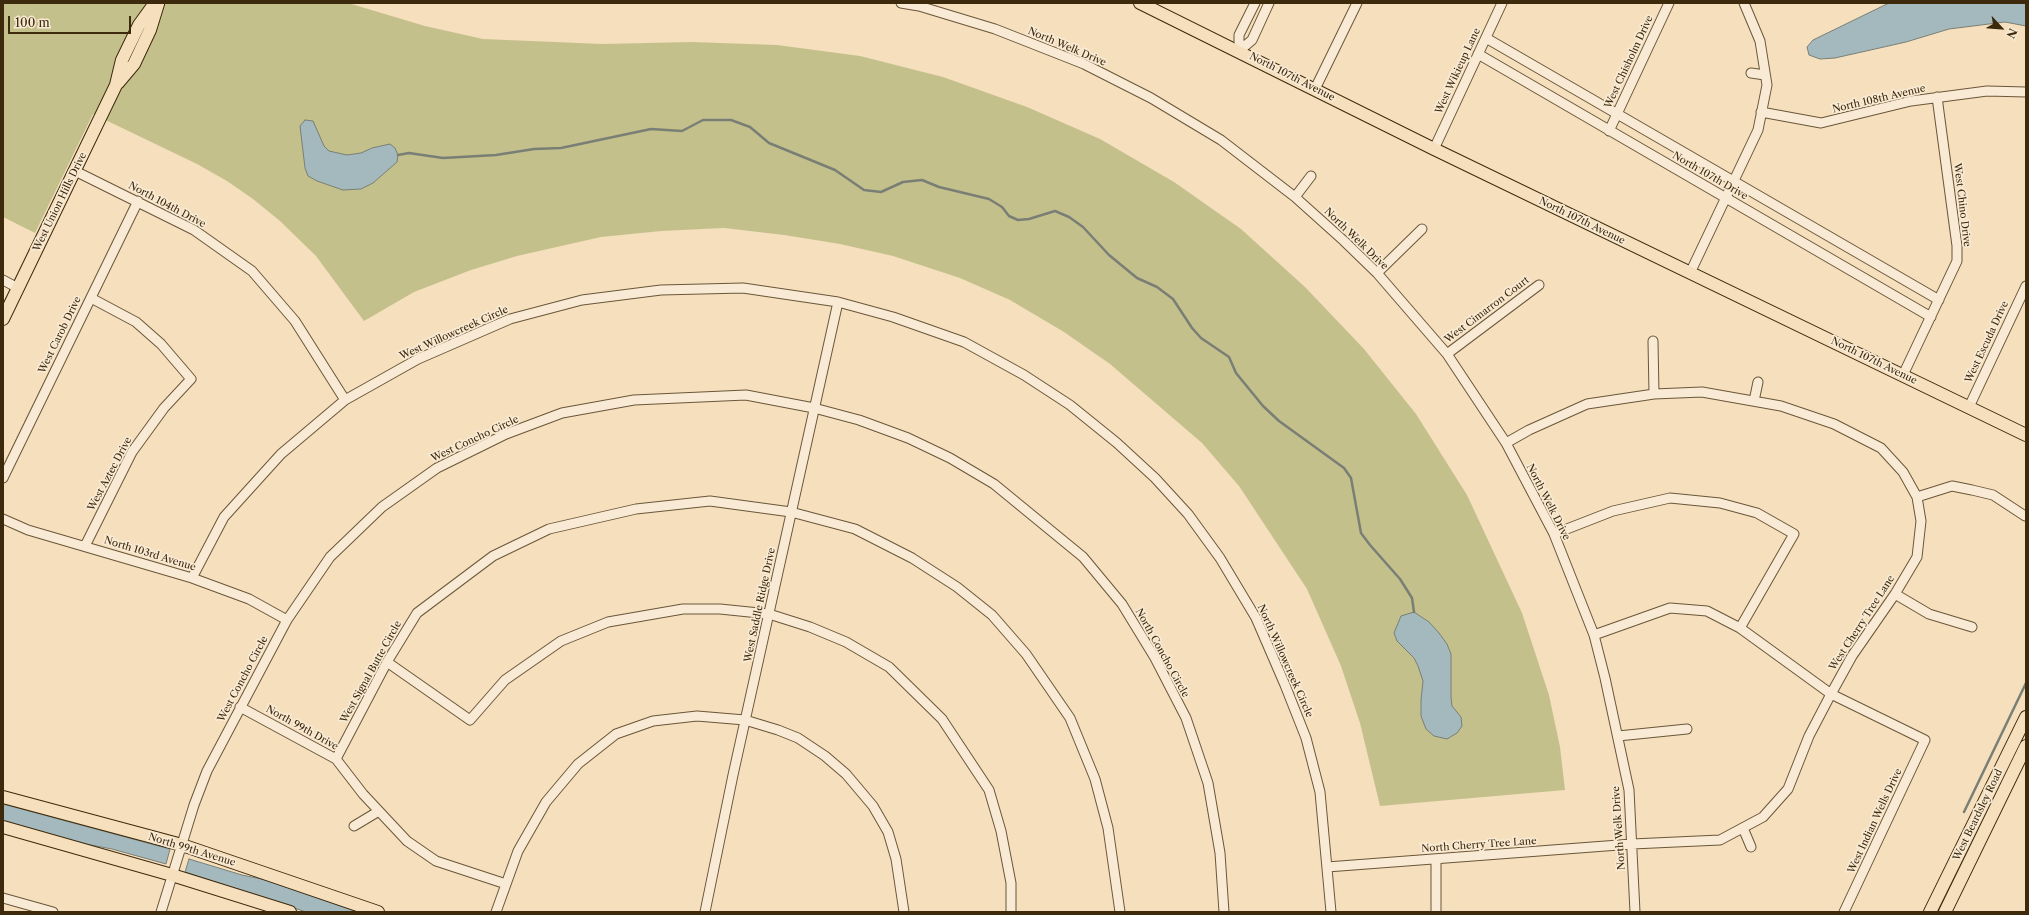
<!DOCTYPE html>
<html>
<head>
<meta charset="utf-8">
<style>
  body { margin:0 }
  #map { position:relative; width:2029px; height:915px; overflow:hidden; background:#f5dfbd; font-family:"Libre Caslon Text",serif }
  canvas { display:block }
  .frame { position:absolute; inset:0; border:4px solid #3d290b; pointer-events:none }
  .north { position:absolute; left:1981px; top:8px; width:40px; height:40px; -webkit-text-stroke:3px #f8ead4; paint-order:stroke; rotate:116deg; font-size:11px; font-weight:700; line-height:16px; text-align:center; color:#3d290b }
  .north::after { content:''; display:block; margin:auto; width:14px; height:18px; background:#3d290b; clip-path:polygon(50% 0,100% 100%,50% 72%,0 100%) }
  .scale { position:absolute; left:8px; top:16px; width:123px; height:18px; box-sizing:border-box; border:2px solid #3d290b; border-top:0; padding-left:5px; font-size:12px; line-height:14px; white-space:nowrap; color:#3d290b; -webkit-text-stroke:3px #f8ead4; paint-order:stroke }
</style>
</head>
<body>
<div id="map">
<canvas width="2029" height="915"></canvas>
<div class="frame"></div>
<div class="north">N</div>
<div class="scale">100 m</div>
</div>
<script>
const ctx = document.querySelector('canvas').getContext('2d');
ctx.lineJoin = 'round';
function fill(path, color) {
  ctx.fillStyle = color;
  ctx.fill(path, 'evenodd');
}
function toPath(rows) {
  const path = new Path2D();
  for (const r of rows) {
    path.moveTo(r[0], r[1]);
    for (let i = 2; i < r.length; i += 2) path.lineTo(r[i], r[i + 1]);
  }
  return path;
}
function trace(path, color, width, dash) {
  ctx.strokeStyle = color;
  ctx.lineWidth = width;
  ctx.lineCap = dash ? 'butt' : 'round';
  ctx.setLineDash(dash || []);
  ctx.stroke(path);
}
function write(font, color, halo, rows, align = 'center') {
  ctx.font = font + ' "Libre Caslon Text",serif';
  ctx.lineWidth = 3.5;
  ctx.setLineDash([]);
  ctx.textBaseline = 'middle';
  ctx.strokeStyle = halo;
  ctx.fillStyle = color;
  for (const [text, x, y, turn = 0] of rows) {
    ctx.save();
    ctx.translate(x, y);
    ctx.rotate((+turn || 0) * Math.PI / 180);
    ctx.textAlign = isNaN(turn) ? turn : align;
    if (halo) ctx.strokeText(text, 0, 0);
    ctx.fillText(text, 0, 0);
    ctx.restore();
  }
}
const green = toPath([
  [3,3,348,3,425,26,483,39,602,44,692,42,777,45,860,56,943,77,1027,107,1100,139,1174,182,1241,229,1305,287,1364,349,1416,414,1467,495,1522,613,1549,695,1560,747,1565,790,1380,806,1360,723,1341,666,1307,589,1239,486,1202,443,1110,364,1064,332,1010,300,960,278,893,256,840,244,784,235,724,228,661,231,601,237,517,256,471,270,414,292,364,321,316,256,280,221,253,199,227,181,197,164,93,114,35,233,3,217]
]);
const water = toPath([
  [1889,3,2026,3,2026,26,2005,22,1949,29,1906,42,1835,58,1820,59,1809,55,1807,47,1813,40,1889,3],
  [305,120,313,121,324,146,329,151,347,155,361,153,372,148,390,144,395,148,398,155,397,162,373,183,361,189,343,190,317,181,308,176,305,168,300,126,305,120],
  [1414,612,1429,622,1439,633,1447,644,1451,654,1451,697,1452,706,1461,717,1462,726,1457,733,1447,739,1434,736,1426,729,1421,716,1421,700,1423,681,1418,666,1414,658,1397,641,1394,633,1401,616,1414,612],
  [3,804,170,849,166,864,112,849,80,843,3,824,3,804],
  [189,859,242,875,276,882,364,912,306,912,185,872,189,859]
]);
const stream = toPath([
  [398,155,409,153,443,158,496,155,534,149,561,148,651,129,682,131,703,120,731,120,750,127,769,143,835,170,864,190,881,192,903,182,922,180,939,187,989,199,1002,207,1009,216,1018,220,1029,219,1055,211,1069,217,1083,227,1109,255,1137,278,1157,287,1173,299,1192,328,1201,338,1229,357,1236,373,1263,406,1279,421,1344,468,1351,478,1361,533,1370,545,1400,579,1412,598,1414,612],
  [1964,812,2026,683]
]);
const minor = toPath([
  [901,3,919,6,995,29,1084,64,1151,98,1221,140,1295,197,1311,176],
  [1486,38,1939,300],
  [1239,51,1252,40,1269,3],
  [1239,51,1239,35,1255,3],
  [1478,54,1931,317],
  [1751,73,1765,75],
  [1315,89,1357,3],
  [1761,112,1821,123,1911,101,1987,91,2026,92],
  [1609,131,1669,3],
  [1434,149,1502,3],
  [75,171,194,230,252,271,295,321,345,400],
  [1295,197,1344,241,1377,273,1447,354,1506,443,1554,534,1594,635,1605,678,1629,790,1635,912],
  [1377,273,1422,229],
  [1690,273,1758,130,1767,85,1760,41,1744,3],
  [3,280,18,288],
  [1653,341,1654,394],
  [1447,354,1539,285],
  [1903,375,1957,261,1957,246,1937,97],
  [1754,401,1758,382],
  [1969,407,2026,286],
  [3,478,138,201],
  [1917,497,1952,486,1972,490,1993,495,2025,516],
  [3,519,28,530,192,578,249,599,287,620],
  [1554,534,1613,511,1670,498,1720,503,1757,513,1794,534,1740,628],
  [85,546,132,452,164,408,191,379,161,344,136,322,91,298],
  [192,578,224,517,281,454,345,400,418,359,510,319,582,300,661,290,743,288,838,302,893,317,964,342,1024,375,1070,405,1117,443,1155,478,1188,514,1220,558,1256,618,1285,685,1306,738,1320,792,1331,912],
  [1895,594,1929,614,1972,627],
  [1594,635,1670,608,1707,611,1740,628,1831,694,1925,740,1844,912],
  [387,662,470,720,505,680,561,641,608,622,683,609,720,609,769,614,810,627,846,642,889,667,942,719,989,790,1001,831,1011,883,1011,912],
  [240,707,336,759,363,794,407,841,436,861,506,884],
  [1618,736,1687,729],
  [336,759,387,662,417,613,493,556,549,529,636,509,710,501,791,512,855,529,912,558,957,587,992,615,1026,654,1070,718,1095,779,1108,828,1120,912],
  [354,826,379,811],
  [1743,828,1751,847],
  [1436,859,1436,912],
  [1327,867,1632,844,1720,840,1763,817,1788,789,1809,736,1831,694,1852,656,1895,594,1917,557,1921,521,1917,497,1903,472,1881,448,1834,424,1781,406,1702,392,1654,394,1587,404,1529,430,1506,443],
  [3,898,53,912],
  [161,912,194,805,207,771,287,620,330,557,382,507,437,468,506,434,562,413,634,400,746,395,814,408,859,420,908,438,950,458,994,484,1083,557,1122,604,1155,658,1186,718,1208,783,1220,853,1224,912],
  [496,912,518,851,546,802,578,764,616,734,653,721,697,716,745,720,778,730,798,738,825,756,846,774,873,806,888,832,896,859,904,912],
  [705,912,733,775,838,302]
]);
const major = toPath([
  [1140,3,1434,149,2026,435],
  [118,83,134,64,150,30,158,4],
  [3,319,116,85,122,60,139,25,155,3],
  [3,797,182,845,378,912],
  [3,827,172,875,290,912],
  [1930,912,2026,717],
  [1945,912,2026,746]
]);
const streetNames = [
  ["North Welk Drive",1067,47,23],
  ["West Chisholm Drive",1629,62,-65],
  ["West Wikieup Lane",1458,71,-65],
  ["North 107th Avenue",1292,77,27],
  ["North 108th Avenue",1879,99,-13],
  ["North 107th Drive",1710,176,30],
  ["West Union Hills Drive",60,202,-64],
  ["North 104th Drive",167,205,28],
  ["West Chino Drive",1962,205,83],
  ["North 107th Avenue",1582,221,26],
  ["North Welk Drive",1356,239,44],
  ["West Cimarron Court",1487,310,-37],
  ["West Willowcreek Circle",454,333,-24],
  ["West Carob Drive",60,335,-64],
  ["West Escuda Drive",1987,342,-65],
  ["North 107th Avenue",1874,361,26],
  ["West Concho Circle",475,439,-25],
  ["West Aztec Drive",110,474,-62],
  ["North Welk Drive",1548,502,63],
  ["North 103rd Avenue",150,554,17],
  ["West Saddle Ridge Drive",760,605,-78],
  ["West Cherry Tree Lane",1862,623,-57],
  ["North Concho Circle",1162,653,61],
  ["North Willowcreek Circle",1285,661,66],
  ["West Signal Butte Circle",371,672,-61],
  ["West Concho Circle",243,679,-62],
  ["North 99th Drive",302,728,29],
  ["West Beardsley Road",1978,815,-64],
  ["West Indian Wells Drive",1875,821,-65],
  ["North Welk Drive",1619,828,-94],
  ["North Cherry Tree Lane",1479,845,-4],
  ["North 99th Avenue",192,850,17]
];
fill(green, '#c4c08c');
fill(water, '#a3b9bd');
trace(water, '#7a7f76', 1);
trace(stream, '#7a7f76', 2.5);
trace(minor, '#6b5638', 11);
trace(major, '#3d290b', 14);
trace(minor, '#f8ead4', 9);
trace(major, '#f5dfbd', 12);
write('10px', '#3d290b', '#f8ead4', streetNames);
</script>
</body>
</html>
